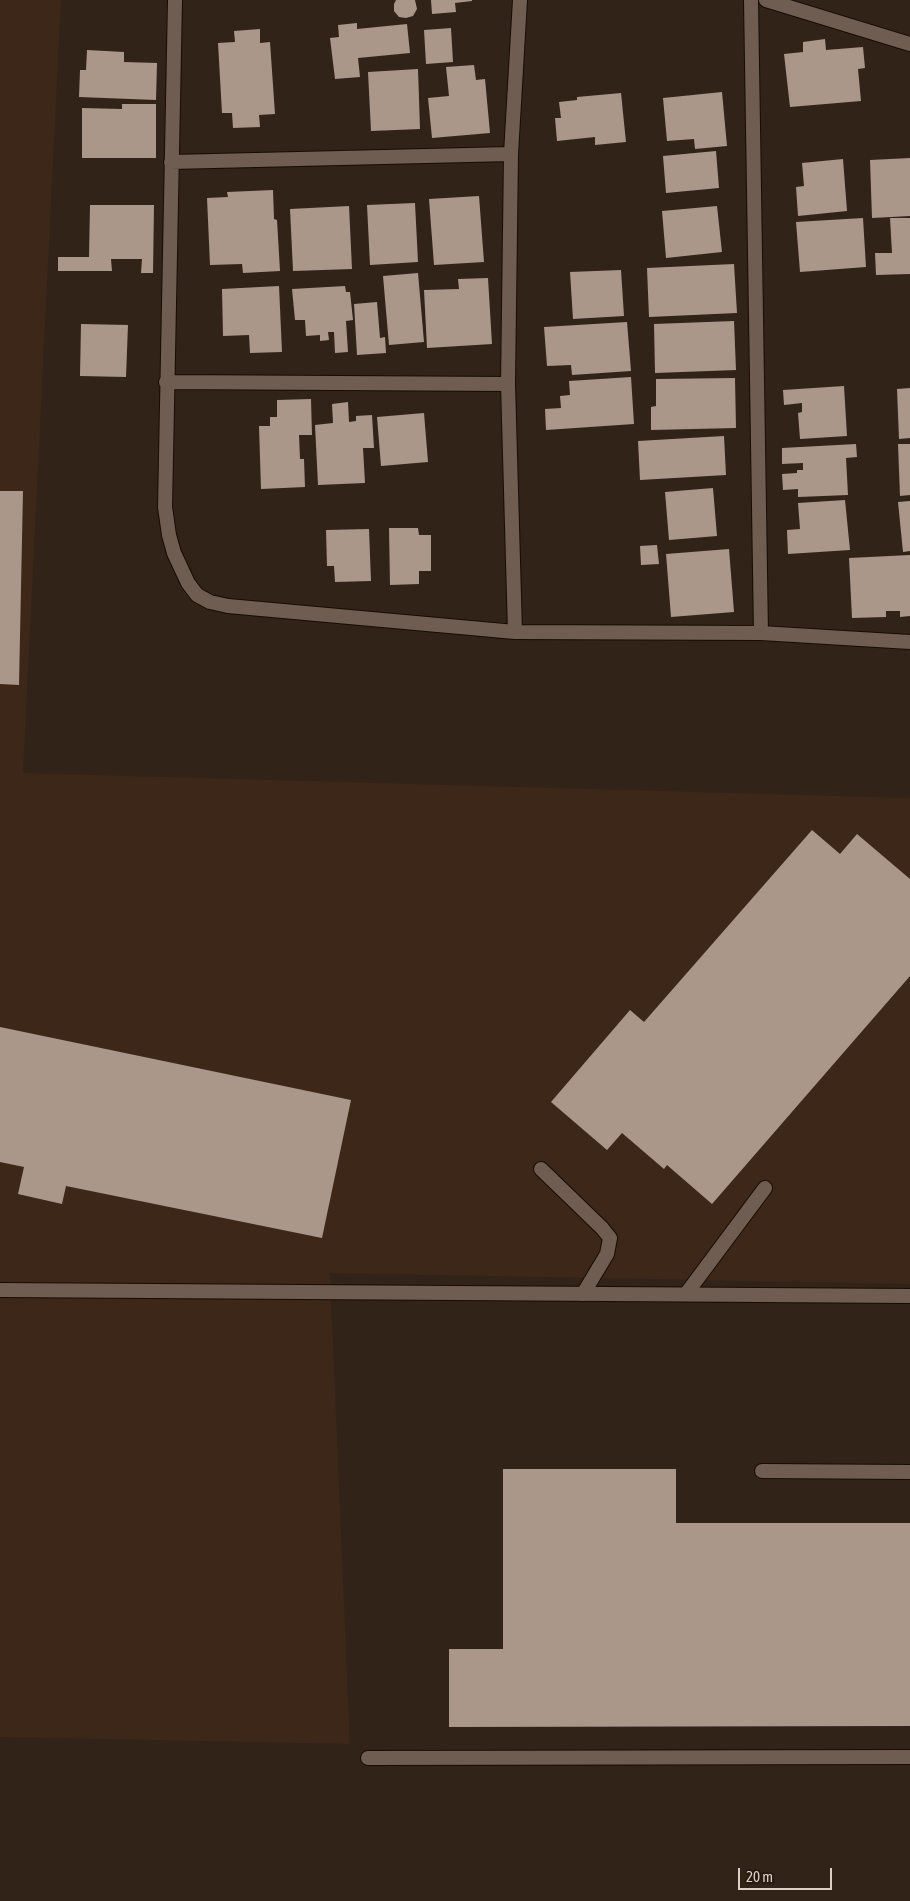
<!DOCTYPE html>
<html>
<head>
<meta charset="utf-8">
<style>
  body { margin:0 }
  #map { position:relative; width:910px; height:1901px; overflow:hidden; background:#322318; font-family:"Asap Condensed",sans-serif }
  canvas { display:block }
  .scale { position:absolute; left:738px; top:1868px; width:94px; height:22px; box-sizing:border-box; border:2px solid #dad0c9; border-top:0; padding-left:6px; font-size:15px; line-height:18px; white-space:nowrap; color:#dad0c9; -webkit-text-stroke:4px #281a0f; paint-order:stroke }
</style>
</head>
<body>
<div id="map">
<canvas width="910" height="1901"></canvas>
<div class="scale">20 m</div>
</div>
<script>
const ctx = document.querySelector('canvas').getContext('2d');
ctx.lineJoin = 'round';
function fill(path, color) {
  ctx.fillStyle = color;
  ctx.fill(path, 'evenodd');
}
function toPath(rows) {
  const path = new Path2D();
  for (const r of rows) {
    path.moveTo(r[0], r[1]);
    for (let i = 2; i < r.length; i += 2) path.lineTo(r[i], r[i + 1]);
  }
  return path;
}
function trace(path, color, width, dash) {
  ctx.strokeStyle = color;
  ctx.lineWidth = width;
  ctx.lineCap = dash ? 'butt' : 'round';
  ctx.setLineDash(dash || []);
  ctx.stroke(path);
}
const built = toPath([
  [0,0,61,0,23,773,910,798,910,1284,330,1273,350,1744,0,1737]
]);
const building = toPath([
  [396,0,415,0,417,9,413,16,406,18,399,17,394,11,394,4],
  [431,0,472,0,472,1,455,3,456,12,432,14],
  [357,23,357,29,407,24,410,53,358,58,360,77,335,79,330,38,339,37,338,25],
  [451,28,453,62,426,64,424,30],
  [260,29,260,43,270,42,275,114,259,115,260,127,233,128,232,113,222,113,218,43,235,42,234,31],
  [825,39,826,50,863,47,865,68,858,69,861,101,790,107,784,54,803,52,803,42],
  [87,50,124,52,124,62,157,63,156,100,79,97,80,70,86,70],
  [474,65,476,80,485,79,490,133,432,138,428,98,449,96,446,67],
  [418,69,420,129,371,131,368,72],
  [722,92,727,146,695,149,694,139,667,141,663,98],
  [621,93,626,142,595,145,595,137,557,141,555,118,561,118,559,102,577,100,577,97],
  [122,104,156,104,156,158,82,158,82,108,122,109],
  [716,151,719,188,666,193,663,156],
  [910,158,910,216,872,218,870,160],
  [843,159,847,211,798,216,796,187,804,186,802,163],
  [273,190,274,219,277,220,280,271,243,273,242,264,210,265,207,198,228,197,227,192],
  [479,196,484,262,434,265,429,199],
  [415,203,418,262,370,265,367,205],
  [90,205,154,205,153,273,141,273,142,259,111,259,112,271,58,271,58,257,89,257],
  [349,206,352,269,293,271,290,209],
  [717,206,722,252,666,258,662,211],
  [863,218,866,267,800,272,796,222],
  [890,218,910,218,910,274,876,275,875,253,892,253],
  [734,264,737,313,649,317,647,268],
  [621,270,624,316,573,319,570,272],
  [418,273,424,342,389,345,383,276],
  [488,278,492,344,427,348,424,290,459,289,458,279],
  [279,286,282,352,250,353,249,335,223,336,222,289],
  [345,286,346,292,350,292,353,320,346,321,348,352,335,353,334,332,328,332,329,340,320,341,320,335,306,336,305,320,295,320,292,289],
  [377,302,380,338,385,337,386,353,357,355,354,304],
  [734,321,736,370,655,373,654,324],
  [627,322,631,371,572,375,571,365,547,366,544,327],
  [81,324,128,325,126,377,80,376],
  [631,377,634,424,546,430,545,409,561,408,560,396,570,395,569,381],
  [735,378,736,428,651,430,651,407,656,406,656,379],
  [844,386,847,436,800,439,798,413,802,412,802,403,784,405,783,390],
  [910,388,910,438,899,439,897,389],
  [311,399,312,435,299,435,300,459,304,459,305,487,261,489,259,426,270,426,270,417,277,417,277,400],
  [348,402,349,422,356,421,356,416,372,415,374,448,363,448,365,483,318,485,315,425,333,423,332,404],
  [424,413,428,462,381,466,377,417],
  [724,436,726,475,640,480,638,441],
  [856,444,857,457,846,458,848,495,798,497,798,489,783,490,782,474,797,473,797,470,803,470,803,463,782,464,782,448],
  [898,444,910,444,910,495,900,496],
  [713,488,717,536,669,540,665,492],
  [0,491,23,491,19,685,0,684],
  [845,500,850,550,788,554,787,530,800,529,798,503],
  [910,501,910,551,903,552,898,502],
  [389,528,418,528,419,535,431,535,431,571,419,571,419,584,390,585],
  [369,529,371,581,335,582,334,566,327,566,326,530],
  [657,545,659,564,641,565,640,546],
  [729,549,734,612,671,617,666,554],
  [910,555,910,616,900,617,900,611,886,611,886,617,852,618,849,558],
  [812,830,840,854,857,834,910,879,910,976,712,1204,667,1165,664,1169,622,1133,607,1150,551,1102,630,1010,644,1022],
  [0,1027,351,1100,322,1238,66,1186,62,1204,18,1194,24,1167,0,1162],
  [503,1469,676,1469,676,1523,910,1523,910,1726,449,1727,449,1649,503,1649]
]);
const service = toPath([
  [541,1169,602,1228,610,1238,607,1254,583,1294],
  [686,1294,765,1188],
  [762,1471,910,1472]
]);
const minor = toPath([
  [175,0,165,507,169,535,174,553,188,583,197,595,210,602,228,606,515,632,761,633,910,642],
  [751,0,761,633],
  [766,0,910,44],
  [171,162,511,154],
  [166,382,508,384],
  [515,632,508,384,511,154,520,0],
  [0,1290,910,1296],
  [368,1758,910,1757]
]);
fill(built, '#3c2718');
fill(building, '#aa9789');
trace(service, '#190c03', 16);
trace(minor, '#190c03', 16);
trace(service, '#6f5d51', 14);
trace(minor, '#6f5d51', 14);
</script>
</body>
</html>
